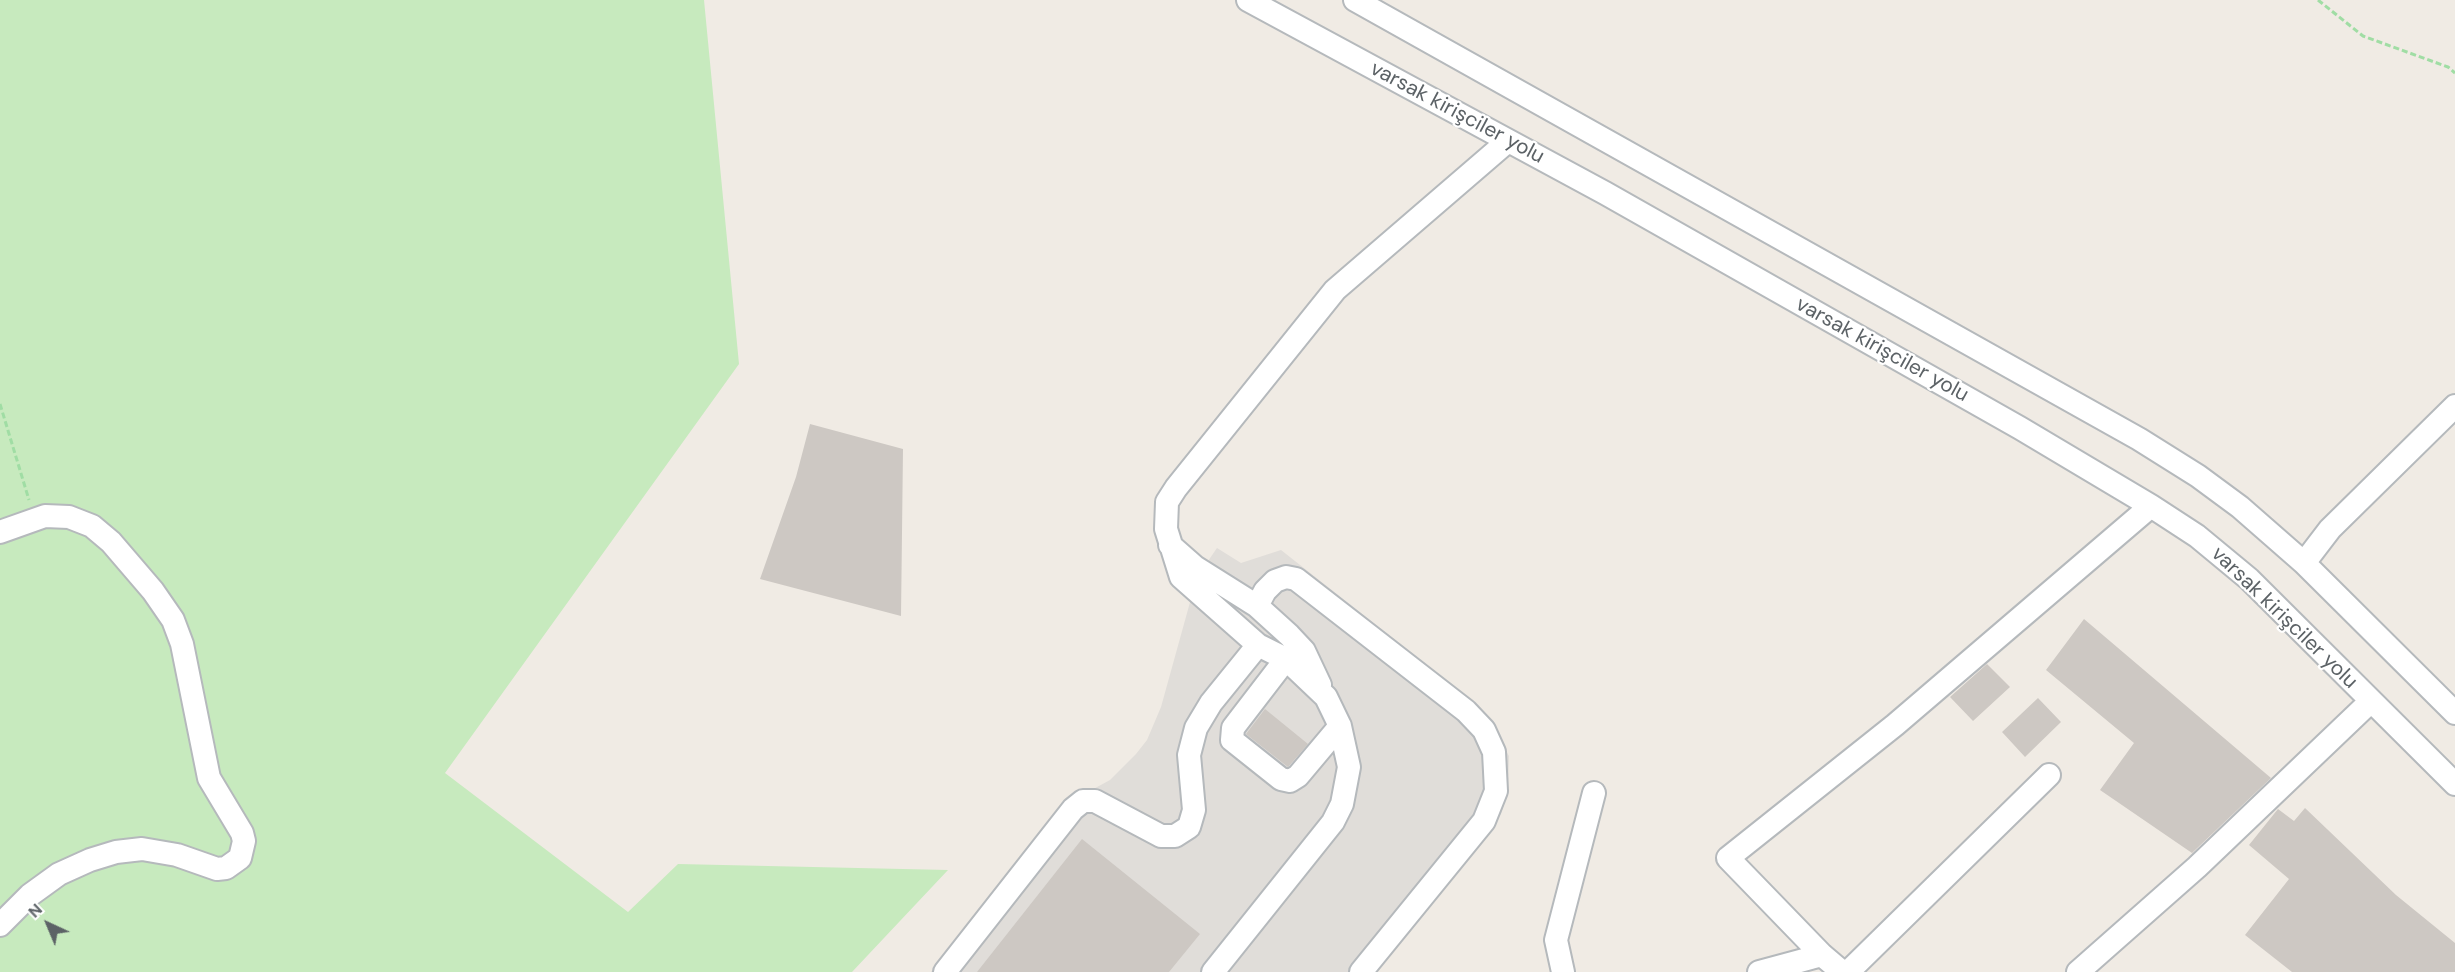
<!DOCTYPE html>
<html>
<head>
<meta charset="utf-8">
<style>
  body { margin:0 }
  #map { position:relative; width:2455px; height:972px; overflow:hidden; background:#f0ebe4; font-family:"DM Sans",sans-serif }
  canvas { display:block }
  .north { position:absolute; left:18px; top:894px; width:60px; height:60px; -webkit-text-stroke:4px #fff; paint-order:stroke; rotate:316deg; font-size:16px; font-weight:700; line-height:24px; text-align:center; color:#5c6266 }
  .north::after { content:''; display:block; margin:auto; width:21px; height:27px; background:#5c6266; clip-path:polygon(50% 0,100% 100%,50% 72%,0 100%) }
</style>
</head>
<body>
<div id="map">
<canvas width="2455" height="972"></canvas>
<div class="north">N</div>
</div>
<script>
const ctx = document.querySelector('canvas').getContext('2d');
ctx.lineJoin = 'round';
function fill(path, color) {
  ctx.fillStyle = color;
  ctx.fill(path, 'evenodd');
}
function toPath(rows) {
  const path = new Path2D();
  for (const r of rows) {
    path.moveTo(r[0], r[1]);
    for (let i = 2; i < r.length; i += 2) path.lineTo(r[i], r[i + 1]);
  }
  return path;
}
function trace(path, color, width, dash) {
  ctx.strokeStyle = color;
  ctx.lineWidth = width;
  ctx.lineCap = dash ? 'butt' : 'round';
  ctx.setLineDash(dash || []);
  ctx.stroke(path);
}
function write(font, color, halo, rows, align = 'center') {
  ctx.font = font + ' "DM Sans",sans-serif';
  ctx.lineWidth = 4.5;
  ctx.setLineDash([]);
  ctx.textBaseline = 'middle';
  ctx.strokeStyle = halo;
  ctx.fillStyle = color;
  for (const [text, x, y, turn = 0] of rows) {
    ctx.save();
    ctx.translate(x, y);
    ctx.rotate((+turn || 0) * Math.PI / 180);
    ctx.textAlign = isNaN(turn) ? turn : align;
    if (halo) ctx.strokeText(text, 0, 0);
    ctx.fillText(text, 0, 0);
    ctx.restore();
  }
}
const industrial = toPath([
  [1217,548,1241,563,1281,550,1474,702,1488,718,1509,756,1508,792,1501,814,1489,833,1377,972,931,972,1062,806,1110,780,1136,754,1147,740,1161,707,1197,577]
]);
const green = toPath([
  [0,0,704,0,739,364,445,773,628,912,678,864,948,870,852,972,0,972]
]);
const building = toPath([
  [810,424,903,449,901,616,760,579,796,477],
  [2084,619,2271,778,2192,853,2100,790,2134,743,2046,670],
  [1987,664,2010,687,1973,721,1950,697],
  [2038,698,2061,722,2025,757,2002,732],
  [1265,709,1308,744,1288,767,1246,734],
  [2305,808,2396,895,2455,943,2455,972,2292,972,2245,935,2289,879,2249,845,2278,809,2294,821],
  [1082,839,1200,934,1169,972,977,972]
]);
const path = toPath([
  [2318,0,2363,36,2448,67,2455,73],
  [0,404,29,500]
]);
const minor = toPath([
  [1248,0,1605,193,2020,428,2151,506,2197,536,2249,579,2455,784],
  [1355,0,2139,439,2198,476,2240,507,2304,563,2455,713],
  [0,532,45,516,69,517,92,526,111,542,153,591,173,620,182,644,209,778,242,833,244,841,240,858,226,868,217,869,177,855,142,849,116,852,90,860,59,874,30,895,0,925],
  [1170,545,1195,567,1257,606,1289,635,1304,651,1320,685],
  [2304,563,2330,529,2455,406],
  [1257,606,1265,591,1275,581,1286,577,1296,579,1466,711,1484,730,1494,752,1496,791,1484,821,1361,972],
  [1286,659,1233,728,1232,740,1281,779,1290,781,1298,776,1340,726],
  [945,972,1073,809,1083,801,1095,801,1161,836,1175,836,1189,827,1194,810,1189,755,1196,728,1211,703,1258,645],
  [1213,972,1333,822,1342,804,1349,767,1340,726,1326,697,1286,659,1258,645,1181,577,1166,529,1167,502,1176,488,1335,290,1508,141],
  [1563,972,1556,940,1594,793],
  [1759,972,1822,955],
  [1842,972,1822,955,1728,858,1895,725,2151,506],
  [1848,972,2049,775],
  [2078,972,2197,867,2371,701]
]);
const streetNames = [
  ["varsak kirişciler yolu",1457,113,28],
  ["varsak kirişciler yolu",1882,350,29],
  ["varsak kirişciler yolu",2284,618,44]
];
fill(industrial, '#e0ddd9');
fill(green, '#c7eabe');
fill(building, '#cdc8c3');
trace(minor, '#b5b9bc', 26);
trace(path, '#a0dda4', 3, [6, 3]);
trace(minor, '#fff', 22);
write('21px', '#5c6266', '#fff', streetNames);
</script>
</body>
</html>
